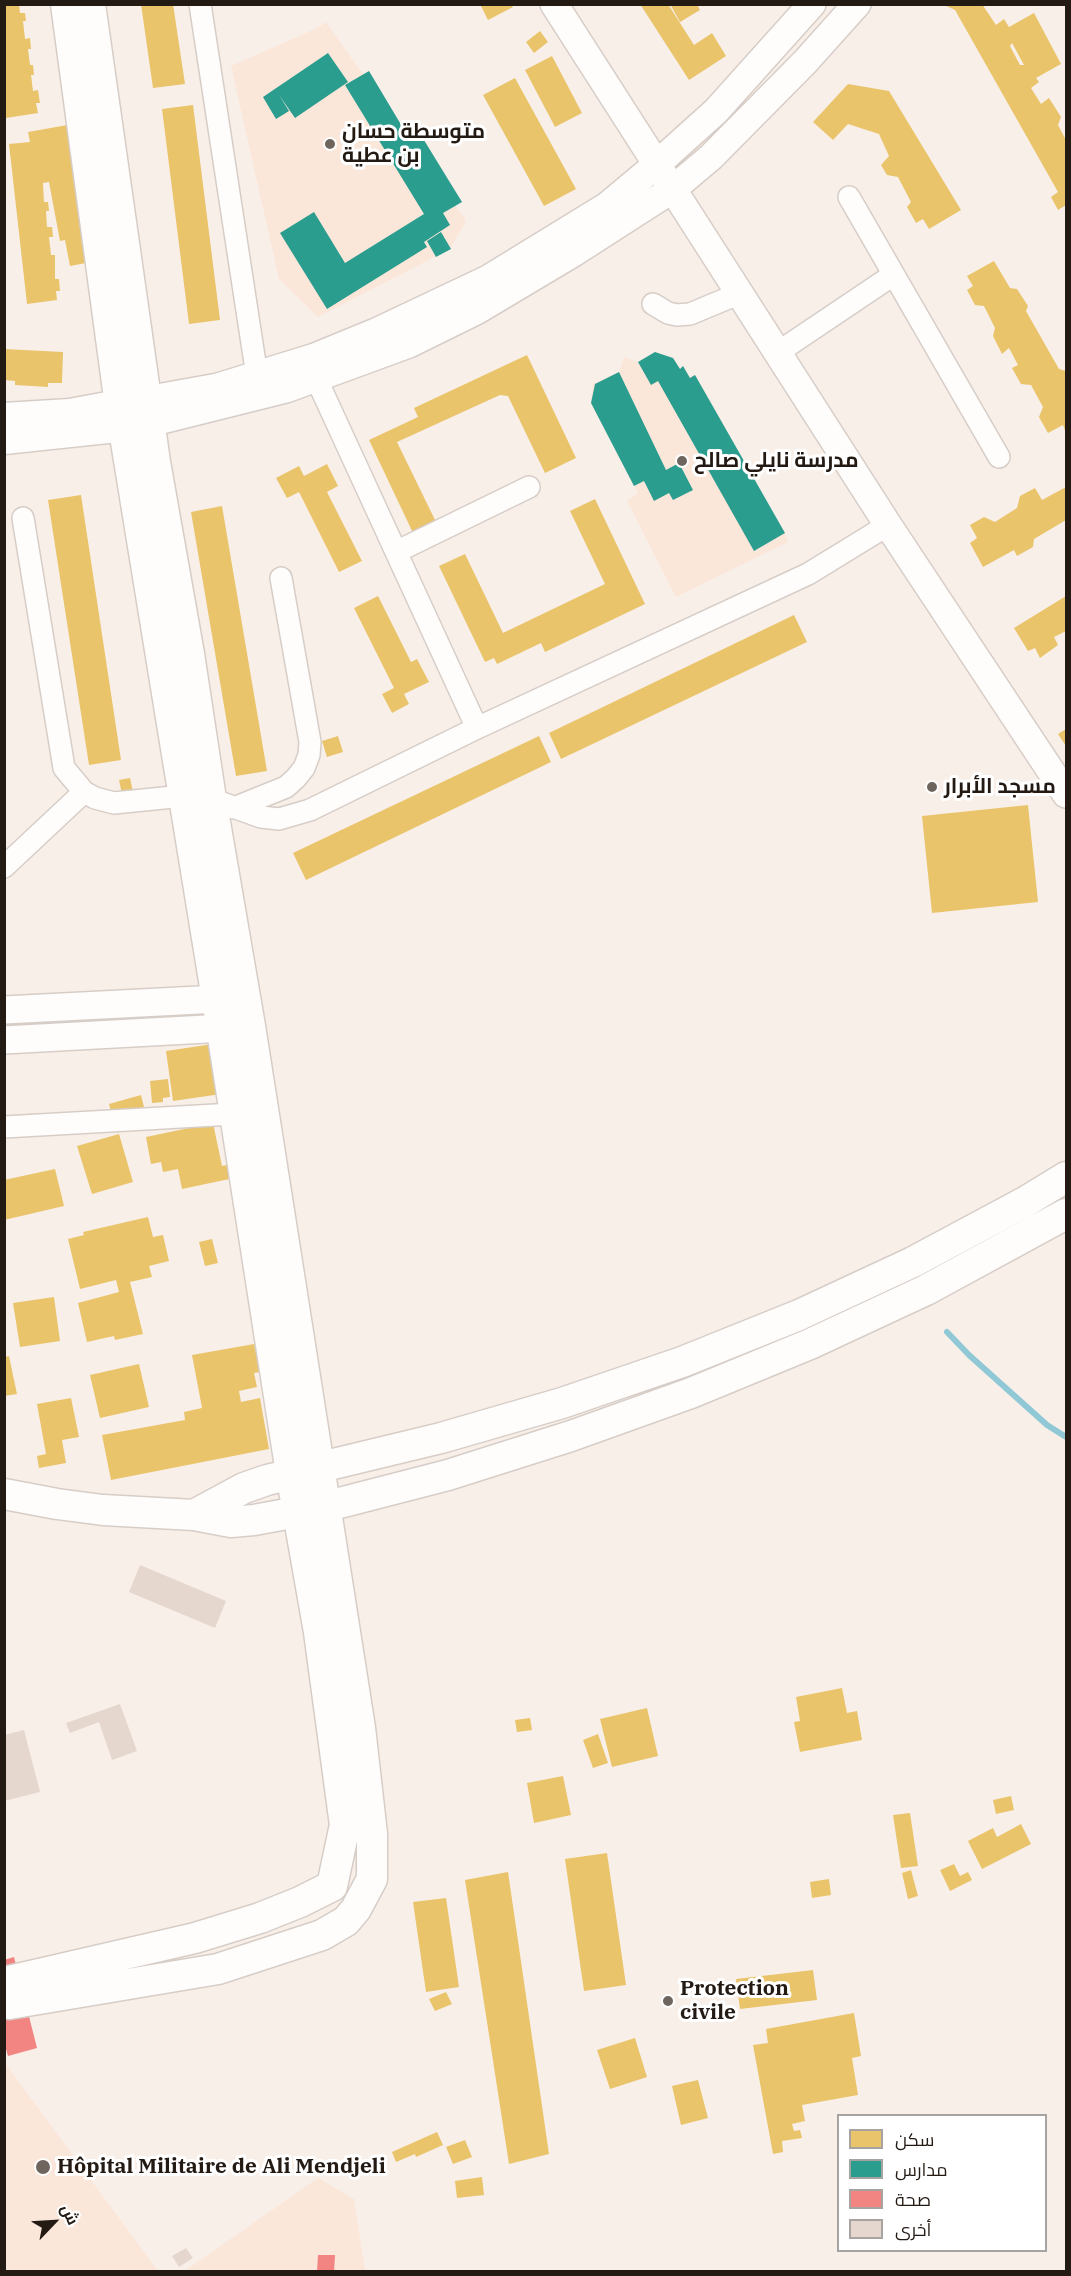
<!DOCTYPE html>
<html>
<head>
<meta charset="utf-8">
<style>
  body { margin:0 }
  #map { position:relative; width:1071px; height:2276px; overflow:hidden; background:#f9efe9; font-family:"IBM Plex Serif",Cairo,serif }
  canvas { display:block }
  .frame { position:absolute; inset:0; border:6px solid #241a14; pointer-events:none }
  .legend { position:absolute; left:837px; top:2114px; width:210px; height:138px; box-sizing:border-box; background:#fff; border:2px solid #a7a3a1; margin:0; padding:8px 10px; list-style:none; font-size:18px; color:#241a14 }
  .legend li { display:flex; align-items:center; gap:12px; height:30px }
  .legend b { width:30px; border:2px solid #a7a3a1 }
  .north { position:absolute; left:24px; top:2192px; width:60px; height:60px; -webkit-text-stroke:4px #fff; paint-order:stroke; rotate:65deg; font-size:16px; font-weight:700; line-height:24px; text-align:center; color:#241a14 }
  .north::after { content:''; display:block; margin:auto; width:21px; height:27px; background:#241a14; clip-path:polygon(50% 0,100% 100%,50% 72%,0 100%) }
</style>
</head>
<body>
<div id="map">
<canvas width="1071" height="2276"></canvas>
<div class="frame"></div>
<ul class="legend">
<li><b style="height:16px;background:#e9c46a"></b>سكن</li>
<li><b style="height:16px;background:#2a9d8f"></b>مدارس</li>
<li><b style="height:16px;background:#f28482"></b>صحة</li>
<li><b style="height:16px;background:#e5d7ce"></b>أخرى</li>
</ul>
<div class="north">ش</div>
</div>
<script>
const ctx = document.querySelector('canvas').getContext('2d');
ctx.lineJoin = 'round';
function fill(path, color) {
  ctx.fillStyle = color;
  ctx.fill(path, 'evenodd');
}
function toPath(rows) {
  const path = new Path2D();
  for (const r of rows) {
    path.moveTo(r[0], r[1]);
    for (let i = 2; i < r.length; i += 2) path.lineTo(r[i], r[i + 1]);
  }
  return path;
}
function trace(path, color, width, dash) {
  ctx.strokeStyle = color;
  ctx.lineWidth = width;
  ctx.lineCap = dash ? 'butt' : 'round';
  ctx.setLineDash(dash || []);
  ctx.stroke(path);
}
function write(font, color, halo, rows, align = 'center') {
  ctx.font = font + ' "IBM Plex Serif",Cairo,serif';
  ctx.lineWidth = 6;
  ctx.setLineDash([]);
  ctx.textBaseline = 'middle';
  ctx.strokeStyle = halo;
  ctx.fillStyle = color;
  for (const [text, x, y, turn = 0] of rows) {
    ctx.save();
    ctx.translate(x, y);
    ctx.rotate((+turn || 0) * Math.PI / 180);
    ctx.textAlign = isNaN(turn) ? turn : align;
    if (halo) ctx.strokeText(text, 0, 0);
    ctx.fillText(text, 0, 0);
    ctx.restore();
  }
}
const built = toPath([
  [326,22,466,221,450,249,318,317,279,279,231,66,317,28],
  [655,352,673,358,680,369,683,366,690,378,695,375,785,533,788,542,676,597,627,501,638,493,591,403,593,384,619,372,624,357,638,362],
  [4,2063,5,2063,158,2271,5,2271],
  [318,2178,354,2199,365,2271,183,2272]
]);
const homes = toPath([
  [4,4,19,4,20,13,25,13,26,21,23,21,25,39,30,38,31,49,28,49,30,65,33,65,34,75,31,75,33,91,38,90,40,103,36,103,38,113,6,118],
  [141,4,173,4,185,84,153,88],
  [480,4,511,4,513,7,488,20],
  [640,4,668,4,694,45,712,33,726,56,689,80],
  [670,4,697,4,700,10,680,22],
  [942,4,982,4,996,25,1004,19,1009,27,1034,13,1061,64,1036,78,1039,82,1031,88,1041,104,1049,98,1061,117,1058,125,1066,140,1066,205,1058,210,1051,197,1058,192,955,10],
  [1012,43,1024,65,1020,65,1010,46],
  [540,31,548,42,534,53,526,42],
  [552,56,582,113,555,127,525,70],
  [515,78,576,189,544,206,483,95],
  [848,84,889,91,961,210,929,229,923,219,916,223,907,207,911,202,898,177,887,175,881,165,889,156,879,134,848,124,833,140,813,122],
  [193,105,220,320,189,324,162,109],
  [73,124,91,262,70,266,65,240,60,241,49,182,43,183,44,202,48,202,49,211,46,211,47,227,52,227,53,237,49,237,51,255,55,255,55,279,59,279,60,291,56,291,57,300,27,304,9,144,30,142,28,132],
  [994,261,1010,288,1017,289,1028,306,1026,311,1059,369,1066,371,1066,433,1063,425,1048,433,1039,417,1043,407,1031,385,1021,384,1012,368,1018,365,1009,348,1002,354,993,336,995,328,984,306,975,305,967,290,973,286,967,276],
  [4,349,63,352,62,383,48,383,48,387,15,385,15,381,4,380],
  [527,355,576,458,545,473,508,396,500,395,397,442,436,522,413,533,369,440,418,417,414,408],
  [327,464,338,486,327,492,362,561,339,572,299,492,287,498,276,478,299,466,304,476],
  [1066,487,1066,520,1034,539,1033,547,1017,556,1014,550,983,567,970,543,977,538,970,525,984,517,995,522,1017,508,1020,496,1035,488,1042,500],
  [81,495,121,760,89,765,48,500],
  [595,499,645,604,545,652,541,643,497,664,494,658,485,662,439,566,465,554,503,633,605,584,570,511],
  [222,506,267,771,236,776,191,512],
  [378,596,411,662,417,659,429,682,404,694,409,704,392,713,382,694,394,688,354,608],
  [1066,596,1066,631,1054,637,1058,645,1040,658,1035,648,1028,651,1014,628],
  [794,615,807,642,561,759,549,733],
  [1066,729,1066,746,1058,734],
  [338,736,343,752,327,757,322,741],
  [539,736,551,762,306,880,293,853],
  [130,778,133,792,122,794,119,780],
  [1028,805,1038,902,932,913,922,816],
  [213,1044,221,1094,173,1101,166,1051],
  [168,1079,170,1097,163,1098,163,1102,152,1103,150,1081],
  [141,1095,144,1107,112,1115,109,1104],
  [213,1123,222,1166,236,1163,239,1177,182,1189,178,1169,163,1172,161,1162,151,1164,146,1137],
  [119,1134,133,1182,92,1194,77,1146],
  [55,1169,64,1206,4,1220,4,1180],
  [148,1217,153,1237,163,1235,169,1261,149,1266,152,1277,130,1282,143,1334,115,1340,114,1336,87,1342,78,1303,119,1292,116,1280,80,1289,68,1239,84,1235,83,1232],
  [212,1239,218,1263,205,1266,199,1242],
  [54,1297,60,1341,20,1347,13,1303],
  [254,1344,260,1372,254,1373,257,1387,239,1391,241,1402,260,1398,269,1449,111,1480,102,1435,185,1420,184,1412,202,1408,192,1355],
  [9,1356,17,1394,4,1396,4,1357],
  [139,1364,149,1407,100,1418,90,1375],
  [71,1398,79,1437,62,1440,66,1463,39,1468,37,1456,46,1454,37,1404],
  [842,1688,847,1713,857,1711,862,1740,800,1752,794,1722,800,1721,796,1697],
  [647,1708,658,1756,612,1767,600,1719],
  [530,1718,532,1730,517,1732,515,1720],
  [598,1734,608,1763,593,1768,583,1740],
  [563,1776,571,1815,534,1823,527,1783],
  [1011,1796,1014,1810,996,1814,993,1800],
  [910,1813,918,1866,901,1868,893,1815],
  [1021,1824,1031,1844,982,1869,968,1841,993,1828,997,1837],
  [607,1853,626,1985,584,1991,565,1859],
  [954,1864,960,1876,968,1872,972,1880,950,1891,940,1870],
  [911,1870,918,1896,908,1899,902,1873],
  [508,1872,549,2154,509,2164,465,1880],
  [829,1879,831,1895,812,1898,810,1882],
  [446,1898,459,1987,426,1992,413,1902],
  [813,1970,817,2000,740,2009,736,1979],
  [446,1992,452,2004,435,2011,429,1999],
  [854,2013,861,2056,852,2058,858,2095,802,2105,805,2121,792,2124,794,2131,800,2130,802,2138,782,2141,783,2152,773,2154,753,2045,768,2043,766,2029],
  [635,2038,647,2077,610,2089,597,2050],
  [698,2080,708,2118,681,2125,672,2086],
  [437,2132,443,2145,416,2157,415,2154,396,2162,392,2152],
  [465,2140,472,2157,453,2164,446,2147],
  [482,2177,484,2195,457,2198,455,2181]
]);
const schools = toPath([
  [328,53,348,82,295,118,279,95,289,111,276,119,263,97],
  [369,71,409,138,419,132,462,202,443,213,450,225,424,242,427,247,327,309,280,233,314,212,345,263,424,214,345,85],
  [441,232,451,249,436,257,427,241],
  [655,352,673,358,680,369,683,366,690,378,695,375,785,533,754,551,658,381,651,385,638,362],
  [619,372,666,470,679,463,693,490,673,500,669,493,654,501,644,481,634,486,591,403,595,384]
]);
const health = toPath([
  [14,1957,37,2048,8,2056,4,2042,4,1960],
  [318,2255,335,2255,334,2272,317,2272]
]);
const stream = toPath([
  [947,1332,969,1355,1047,1425,1066,1437]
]);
const building = toPath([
  [140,1565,226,1601,215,1628,129,1592],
  [120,1704,137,1751,112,1760,99,1722,70,1733,66,1723],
  [24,1730,40,1792,4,1801,4,1735],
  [186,2248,193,2258,179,2267,172,2256]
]);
const minor = toPath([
  [200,4,257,376],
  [849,197,999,457],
  [653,304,668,313,677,315,690,314,738,294],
  [777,353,893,275],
  [316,378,477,728],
  [23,518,64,768,84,792,95,798,114,803,183,796],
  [396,552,529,487],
  [211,799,261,817,279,819,310,810,477,728,808,574,888,525],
  [234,808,286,787,296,778,304,768,309,755,310,742,281,578],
  [4,867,84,792],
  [4,1127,233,1114]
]);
const tertiary = toPath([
  [554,4,888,525,1066,794],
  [146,400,218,387,315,357,376,332,488,279,607,206,656,165,716,111,812,4],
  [150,423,286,389,409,344,476,311,575,252,673,189,711,157,805,62,857,4],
  [4,1010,238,998],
  [4,1040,243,1027]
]);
const secondary = toPath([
  [4,418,70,414,140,401],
  [4,439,145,424],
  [4,1494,57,1504,103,1510,194,1515,231,1522,254,1520,324,1507,448,1475,571,1436,691,1393,810,1344,926,1290,1066,1214],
  [194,1515,244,1488,267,1480,441,1438,562,1403,682,1362,799,1315,913,1262,1025,1202,1066,1177],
  [4,1982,195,1938,260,1918,300,1902,332,1886,345,1825,319,1632,291,1473,217,999,120,405,66,4],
  [9,2004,218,1969,322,1935,346,1921,356,1909,372,1879,372,1834,360,1728,250,1026,211,799,189,654,155,462,90,4]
]);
const markers = [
  [330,144,6,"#6f655f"],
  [682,461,6,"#6f655f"],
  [932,787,6,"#6f655f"],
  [668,2001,6,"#6f655f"],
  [43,2167,8,"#6f655f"]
];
const poiNames = [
  ["متوسطة حسان",342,132],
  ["بن عطية",342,156],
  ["مدرسة نايلي صالح",694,461],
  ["مسجد الأبرار",944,787],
  ["Protection",680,1989],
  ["civile",680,2013],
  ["Hôpital Militaire de Ali Mendjeli",57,2167]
];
fill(built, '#fbe6da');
fill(homes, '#e9c46a');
fill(schools, '#2a9d8f');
fill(health, '#f28482');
trace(stream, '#90c8d6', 6);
fill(building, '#e5d7ce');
trace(minor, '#d7cdc7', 24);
trace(tertiary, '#d7cdc7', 30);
trace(secondary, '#d7cdc7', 33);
trace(minor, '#fefdfc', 21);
trace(tertiary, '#fefdfc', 27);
trace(secondary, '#fefdfc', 30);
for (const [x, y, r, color] of markers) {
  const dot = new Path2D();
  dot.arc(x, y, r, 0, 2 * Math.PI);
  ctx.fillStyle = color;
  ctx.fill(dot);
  trace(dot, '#fff', 2);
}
write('bold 21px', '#241a14', '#fff', poiNames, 'left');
</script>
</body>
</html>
